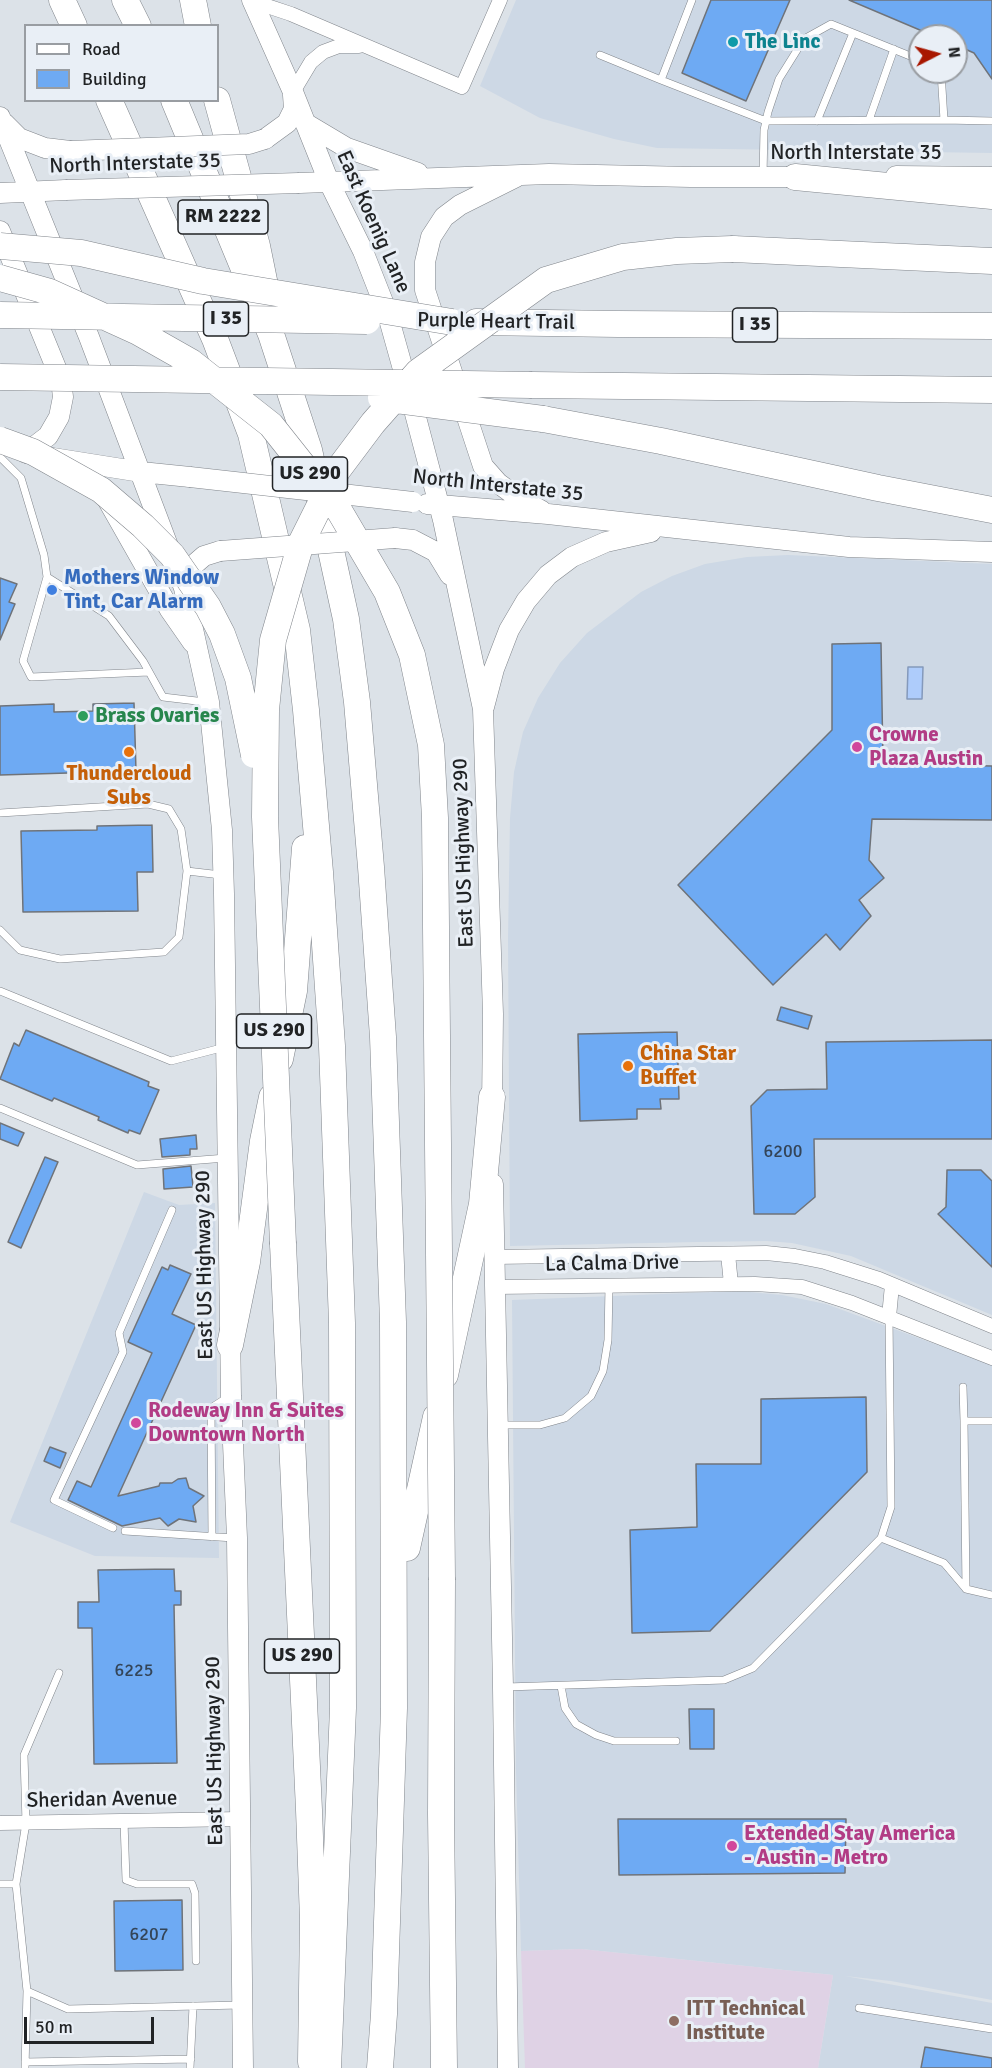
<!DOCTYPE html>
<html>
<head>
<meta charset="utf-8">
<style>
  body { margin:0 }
  #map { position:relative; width:992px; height:2068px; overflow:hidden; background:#dce2e8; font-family:Signika,sans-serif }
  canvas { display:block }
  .legend { position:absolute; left:24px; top:24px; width:195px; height:78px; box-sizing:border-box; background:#e9eff6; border:2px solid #999da2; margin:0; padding:8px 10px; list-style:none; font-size:18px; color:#212325 }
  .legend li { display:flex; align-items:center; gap:12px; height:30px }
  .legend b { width:30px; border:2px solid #999da2 }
  .north { position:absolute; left:908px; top:24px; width:60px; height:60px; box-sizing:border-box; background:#e9eff6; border:2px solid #999da2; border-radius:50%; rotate:84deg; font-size:16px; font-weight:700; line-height:24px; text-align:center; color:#212325 }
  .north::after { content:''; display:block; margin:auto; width:21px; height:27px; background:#a81700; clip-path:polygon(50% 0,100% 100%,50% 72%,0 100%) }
  .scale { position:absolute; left:24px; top:2017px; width:130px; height:27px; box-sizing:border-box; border:3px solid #212325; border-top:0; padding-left:8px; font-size:18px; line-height:21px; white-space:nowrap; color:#212325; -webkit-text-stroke:4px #e9eff6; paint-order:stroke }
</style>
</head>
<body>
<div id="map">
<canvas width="992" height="2068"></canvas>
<ul class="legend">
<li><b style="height:8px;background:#fff"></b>Road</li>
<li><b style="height:16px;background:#6eaaf3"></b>Building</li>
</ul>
<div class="north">N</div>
<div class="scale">50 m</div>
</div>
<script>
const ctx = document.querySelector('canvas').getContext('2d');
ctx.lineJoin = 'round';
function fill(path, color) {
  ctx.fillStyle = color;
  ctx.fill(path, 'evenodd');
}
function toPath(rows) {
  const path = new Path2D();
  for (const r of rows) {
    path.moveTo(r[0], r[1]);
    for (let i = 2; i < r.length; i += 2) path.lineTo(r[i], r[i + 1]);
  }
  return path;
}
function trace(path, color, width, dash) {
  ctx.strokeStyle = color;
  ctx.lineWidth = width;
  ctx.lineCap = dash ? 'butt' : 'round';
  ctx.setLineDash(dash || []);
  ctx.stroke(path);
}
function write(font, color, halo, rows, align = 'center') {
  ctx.font = font + ' Signika,sans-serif';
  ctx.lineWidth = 6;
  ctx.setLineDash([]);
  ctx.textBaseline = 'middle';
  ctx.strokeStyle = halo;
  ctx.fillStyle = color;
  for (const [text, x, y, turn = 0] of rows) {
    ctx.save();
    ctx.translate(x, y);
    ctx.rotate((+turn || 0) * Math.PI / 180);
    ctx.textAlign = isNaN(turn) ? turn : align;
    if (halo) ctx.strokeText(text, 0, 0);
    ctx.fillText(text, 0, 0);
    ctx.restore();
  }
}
const built = toPath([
  [516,0,992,0,992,153,657,148,614,139,540,118,480,86],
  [920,36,956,36,956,72,920,72],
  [788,555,992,564,992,1315,851,1256,792,1243,766,1241,697,1242,510,1246,508,939,510,818,514,772,523,732,538,698,560,663,587,633,641,592,672,576,705,564,747,557],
  [144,1192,179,1205,215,1203,219,1558,95,1556,10,1522],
  [739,1291,782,1295,826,1304,992,1365,992,2000,891,1981,845,1976,992,2003,992,2068,818,2068,833,1975,581,1949,521,1951,516,1771,512,1300]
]);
const education = toPath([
  [581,1949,833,1975,818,2068,525,2068,521,1951]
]);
const water = toPath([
  [908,667,923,667,922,699,907,699,908,667]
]);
const building = toPath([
  [711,0,790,0,746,101,682,73,711,0],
  [849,0,992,0,992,79,974,53,956,45,956,36,934,36,849,0],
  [0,578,17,584,9,602,15,604,0,640,0,578],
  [881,643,883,764,992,766,992,820,872,819,869,860,884,878,859,900,871,916,840,950,826,934,773,985,678,885,832,730,832,644,881,643],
  [134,703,136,771,0,775,0,706,54,704,54,712,93,711,93,704,134,703],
  [152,825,153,872,137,872,138,911,23,912,21,831,97,830,97,826,152,825],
  [781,1007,812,1016,808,1029,777,1020,781,1007],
  [26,1030,149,1082,148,1086,159,1090,140,1134,129,1130,128,1133,98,1120,99,1117,54,1098,52,1101,0,1079,14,1043,19,1046,26,1030],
  [677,1032,679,1099,660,1099,661,1109,637,1109,637,1119,580,1121,578,1034,677,1032],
  [992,1040,992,1139,814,1139,815,1197,795,1214,754,1214,751,1106,767,1090,827,1089,826,1042,992,1040],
  [0,1123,24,1133,18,1146,0,1139,0,1123],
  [196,1135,197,1149,190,1149,190,1155,162,1157,160,1139,196,1135],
  [45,1157,58,1162,21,1248,8,1242,45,1157],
  [191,1166,193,1187,164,1189,163,1169,191,1166],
  [947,1170,981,1170,992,1181,992,1267,938,1214,946,1207,947,1170],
  [170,1265,191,1274,172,1314,196,1325,118,1496,159,1486,160,1483,172,1483,178,1479,186,1478,189,1488,204,1496,193,1506,196,1522,179,1519,168,1526,160,1518,122,1526,68,1500,77,1481,91,1487,152,1353,128,1342,162,1267,168,1270,170,1265],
  [866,1397,867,1472,710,1631,632,1633,630,1530,697,1527,696,1464,761,1464,761,1399,866,1397],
  [50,1447,66,1453,60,1468,44,1461,50,1447],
  [174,1569,175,1591,181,1591,181,1605,174,1605,177,1763,94,1764,92,1628,78,1628,78,1602,99,1602,98,1570,174,1569],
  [689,1709,714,1709,714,1749,690,1749,689,1709],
  [618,1819,846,1819,845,1873,619,1875,618,1819],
  [182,1900,183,1970,115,1971,114,1901,182,1900],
  [925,2047,992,2058,992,2068,921,2068,925,2047]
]);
const service = toPath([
  [692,0,661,80,766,121,944,120],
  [600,55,661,80],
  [941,72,944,120,992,121],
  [869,120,894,49],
  [817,121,853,33],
  [763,176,764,130,768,112,779,79,804,39,831,24,920,60],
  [0,457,21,478,44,555,47,577,109,616,143,661,163,697,205,702],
  [47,577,23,661,31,677,149,672],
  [0,813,148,804,169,809,181,829,187,871,179,937,164,952,60,959,20,950,0,930],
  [187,871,221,875],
  [0,991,171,1061,225,1047],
  [0,1108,137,1165,226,1158],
  [963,1387,964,1421],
  [499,1425,540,1425,565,1418,591,1396,603,1371,608,1340,609,1286],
  [113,1528,54,1500,123,1352,119,1333,172,1210],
  [125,1531,234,1538],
  [212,1537,211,1408,228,1397],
  [881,1538,944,1563,966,1589,992,1595],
  [966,1589,964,1421,992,1421],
  [561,1686,565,1708,576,1724,596,1735,614,1741,676,1741],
  [506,1687,724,1680,753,1668,881,1538,891,1507,889,1317],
  [124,1821,126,1880,137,1884,192,1884,195,1893,196,1961],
  [0,1884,16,1884,26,1823,24,1755,59,1673],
  [16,1884,27,1991,68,2009,240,2005],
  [859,2008,992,2029],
  [25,2062,191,2059],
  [25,2068,27,1991],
  [190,2068,193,2006]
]);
const minor = toPath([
  [252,1,291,14,462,87,500,0],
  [293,92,311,62,323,52,339,46,359,46],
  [728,1254,731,1284],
  [494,1257,766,1253,795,1256,825,1262,879,1279,992,1326],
  [494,1287,755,1284,802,1287,852,1303,992,1358],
  [889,1317,892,1285],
  [0,1823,240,1819]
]);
const secondary = toPath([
  [252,0,293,92,329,182,363,251,387,312,408,387,443,520,483,709,493,1014,492,1109],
  [0,117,89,337,184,588,209,702,222,830,224,894,231,1396,237,1538,243,2068],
  [4,123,19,138,45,148,70,151],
  [305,123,347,148,418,173],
  [265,139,287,123,294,109,293,95],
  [896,176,992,177],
  [516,177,460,205,444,217,431,237,425,262,425,290,483,466,498,483,517,497,542,511],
  [299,183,549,174,691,177,809,177],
  [0,193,66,190],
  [0,231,61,380,63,397,59,417,48,436,26,453],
  [53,458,141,472,190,477],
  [107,499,170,610,193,643],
  [427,504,548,514,849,547,992,552],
  [395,538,413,540,436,552,450,575],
  [184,588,189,569,204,556,220,551],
  [484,707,494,669,509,630,526,601,548,575,572,557,606,542,651,532],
  [493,1184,503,1688,508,2068]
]);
const motorway = toPath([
  [62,0,74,26],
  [125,0,138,26],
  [193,0,198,26],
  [109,100,215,339,251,434,297,630,306,710,320,872,332,1046,342,1323,343,1708,328,2068],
  [174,100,271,334,309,450,346,619,357,702,371,867,383,1037,393,1322,394,1708,384,2014,380,2068],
  [217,100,257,246,267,295],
  [795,177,992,196],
  [733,249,992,261],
  [476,322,618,324,992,326],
  [532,385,992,390],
  [543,419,661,441,878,488,992,510],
  [280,1059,294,991,305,848],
  [283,1244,309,1810,313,1919,311,2062],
  [230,1345,247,1262,263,1141,272,1097],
  [445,1375,482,1204,492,1097],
  [407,1548,436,1417],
  [442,1580,441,1814,444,2068]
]);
const secondaryBridge = toPath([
  [70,151,249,144,265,139],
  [66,190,299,183],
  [190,477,413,502],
  [220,551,395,538]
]);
const motorwayBridge = toPath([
  [0,246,81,253,203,281,452,322],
  [0,278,50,292,138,332,191,362,271,425,340,512,387,592,412,655,431,745,435,818,442,1580],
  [0,315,367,321],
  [0,377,532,385],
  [381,398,543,419],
  [0,440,33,452,101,490,143,526,172,555,208,607,222,634,238,678,254,755],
  [283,1244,265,817,266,710,273,640,301,543,337,471,373,423,418,372,546,280,623,257,677,251,733,249]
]);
const markers = [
  [733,42,6,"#0f9aa8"],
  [52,590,6,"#3f7fe0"],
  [83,716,6,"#2e9e5b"],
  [857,747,6,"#d1479c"],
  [129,752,6,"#e8710a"],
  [628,1066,6,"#e8710a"],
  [136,1423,6,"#d1479c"],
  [732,1846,6,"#d1479c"],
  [674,2021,6,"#8d6e63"]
];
const numberNames = [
  ["6200",783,1152],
  ["6225",134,1671],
  ["6207",149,1935]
];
const shields = [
  [223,217,90],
  [226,319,45],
  [755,325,45],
  [310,474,75],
  [274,1031,75],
  [302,1656,75]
];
const shieldNames = [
  ["RM 2222",223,217],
  ["I 35",226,319],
  ["I 35",755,325],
  ["US 290",310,474],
  ["US 290",274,1031],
  ["US 290",302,1656]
];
const cultureNames = [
  ["The Linc",745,42]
];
const streetNames = [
  ["North Interstate 35",856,153],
  ["North Interstate 35",135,164,-2],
  ["East Koenig Lane",373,222,66],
  ["Purple Heart Trail",496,322,1],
  ["North Interstate 35",498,486,6],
  ["East US Highway 290",464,853,-92],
  ["La Calma Drive",612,1264,-1],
  ["East US Highway 290",205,1265,-91],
  ["East US Highway 290",215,1751,-91],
  ["Sheridan Avenue",102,1800,-1]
];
const shopNames = [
  ["Mothers Window",64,578],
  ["Tint, Car Alarm",64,602]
];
const leisureNames = [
  ["Brass Ovaries",95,716]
];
const hotelNames = [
  ["Crowne",869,735],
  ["Plaza Austin",869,759],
  ["Rodeway Inn & Suites",148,1411],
  ["Downtown North",148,1435],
  ["Extended Stay America",744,1834],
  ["- Austin - Metro",744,1858]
];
const foodNames = [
  ["Thundercloud",129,774],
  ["Subs",129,798],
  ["China Star",640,1054,"left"],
  ["Buffet",640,1078,"left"]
];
const educationNames = [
  ["ITT Technical",686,2009],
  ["Institute",686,2033]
];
fill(built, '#cdd8e5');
fill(education, '#dfd2e5');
fill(water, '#aeccfb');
trace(water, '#8499bb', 1.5);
fill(building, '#6eaaf3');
trace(building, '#6f7379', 1.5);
trace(service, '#80858b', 8);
trace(minor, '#80858b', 15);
trace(secondary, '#80858b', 21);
trace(motorway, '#80858b', 27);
trace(service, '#fff', 7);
trace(minor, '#fff', 14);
trace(secondary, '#fff', 20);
trace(motorway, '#fff', 26);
trace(secondaryBridge, '#80858b', 21, []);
trace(motorwayBridge, '#80858b', 27, []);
trace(secondaryBridge, '#fff', 20);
trace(motorwayBridge, '#fff', 26);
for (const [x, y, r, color] of markers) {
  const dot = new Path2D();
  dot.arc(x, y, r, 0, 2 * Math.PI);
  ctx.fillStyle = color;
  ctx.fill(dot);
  trace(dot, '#e9eff6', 2);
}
write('18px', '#344558', null, numberNames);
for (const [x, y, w] of shields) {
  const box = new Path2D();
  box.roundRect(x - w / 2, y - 17, w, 34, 4.5);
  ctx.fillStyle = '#e9eff6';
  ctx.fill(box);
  trace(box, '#212325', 1.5);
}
write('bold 20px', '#212325', null, shieldNames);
write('bold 21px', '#0d838f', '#e9eff6', cultureNames, 'left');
write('21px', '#212325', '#e9eff6', streetNames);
write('bold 21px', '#366cbe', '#e9eff6', shopNames, 'left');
write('bold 21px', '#27864d', '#e9eff6', leisureNames, 'left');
write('bold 21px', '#b23c85', '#e9eff6', hotelNames, 'left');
write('bold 21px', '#c56008', '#e9eff6', foodNames);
write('bold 21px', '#785e54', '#e9eff6', educationNames, 'left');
</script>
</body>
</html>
